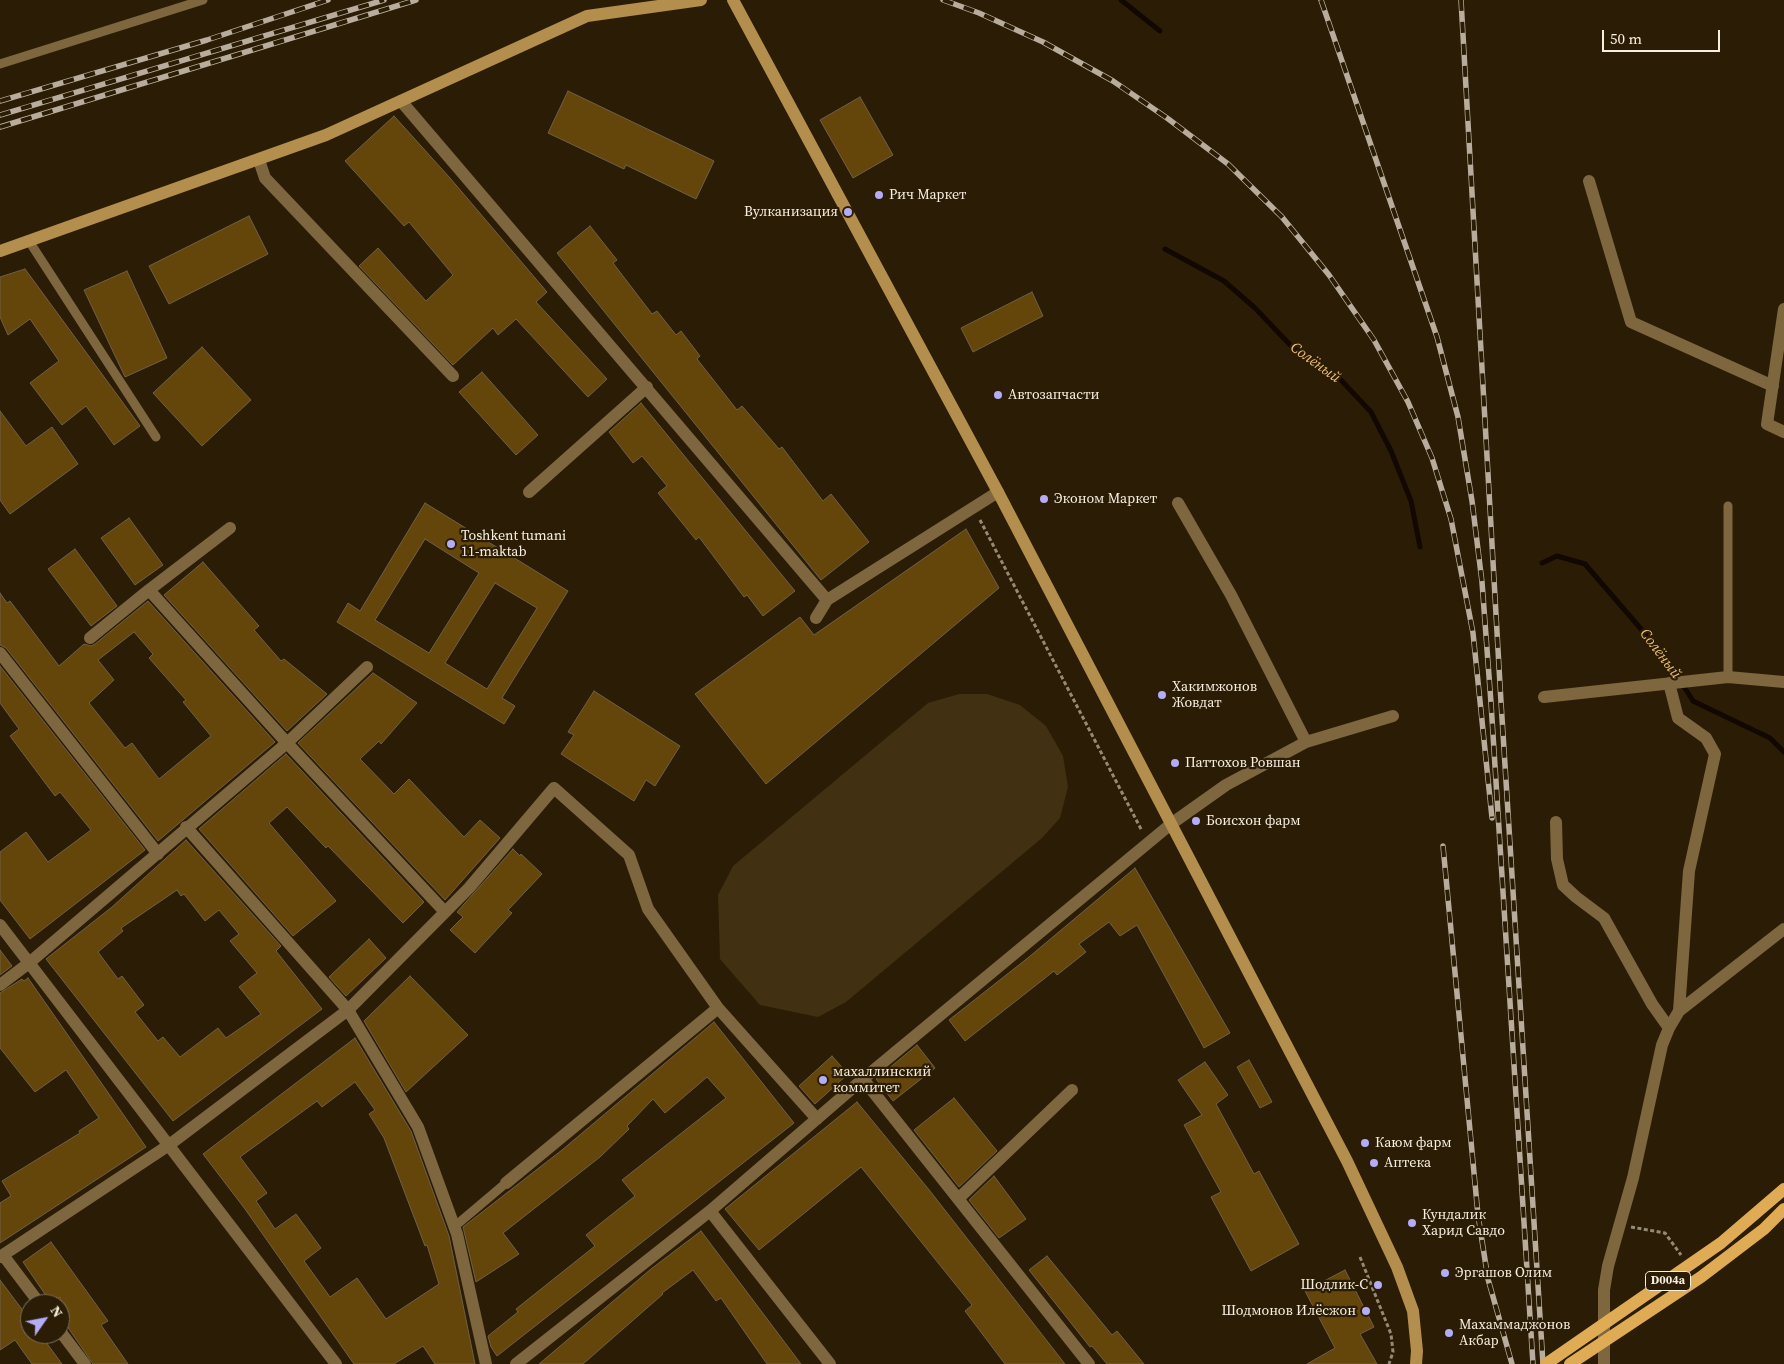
<!DOCTYPE html>
<html>
<head>
<meta charset="utf-8">
<style>
  body { margin:0 }
  #map { position:relative; width:1784px; height:1364px; overflow:hidden; background:#2b1d05; font-family:"Source Serif 4",serif }
  canvas { display:block }
  .north { position:absolute; left:20px; top:1294px; width:50px; height:50px; box-sizing:border-box; background:#2b1d05; border:1px solid #7d715d; border-radius:50%; rotate:57deg; font-size:14px; font-weight:700; line-height:20px; text-align:center; color:#f8efe1 }
  .north::after { content:''; display:block; margin:auto; width:18px; height:22px; background:#b5acf8; clip-path:polygon(50% 0,100% 100%,50% 72%,0 100%) }
  .scale { position:absolute; left:1602px; top:30px; width:118px; height:22px; box-sizing:border-box; border:2px solid #f8efe1; border-top:0; padding-left:6px; font-size:15px; line-height:18px; white-space:nowrap; color:#f8efe1; -webkit-text-stroke:4px #2b1d05; paint-order:stroke }
</style>
</head>
<body>
<div id="map">
<canvas width="1784" height="1364"></canvas>
<div class="north">N</div>
<div class="scale">50 m</div>
</div>
<script>
const ctx = document.querySelector('canvas').getContext('2d');
ctx.lineJoin = 'round';
function fill(path, color) {
  ctx.fillStyle = color;
  ctx.fill(path, 'evenodd');
}
function toPath(rows) {
  const path = new Path2D();
  for (const r of rows) {
    path.moveTo(r[0], r[1]);
    for (let i = 2; i < r.length; i += 2) path.lineTo(r[i], r[i + 1]);
  }
  return path;
}
function trace(path, color, width, dash) {
  ctx.strokeStyle = color;
  ctx.lineWidth = width;
  ctx.lineCap = dash ? 'butt' : 'round';
  ctx.setLineDash(dash || []);
  ctx.stroke(path);
}
function write(font, color, halo, rows, align = 'center') {
  ctx.font = font + ' "Source Serif 4",serif';
  ctx.lineWidth = 4.5;
  ctx.setLineDash([]);
  ctx.textBaseline = 'middle';
  ctx.strokeStyle = halo;
  ctx.fillStyle = color;
  for (const [text, x, y, turn = 0] of rows) {
    ctx.save();
    ctx.translate(x, y);
    ctx.rotate((+turn || 0) * Math.PI / 180);
    ctx.textAlign = isNaN(turn) ? turn : align;
    if (halo) ctx.strokeText(text, 0, 0);
    ctx.fillText(text, 0, 0);
    ctx.restore();
  }
}
const green = toPath([
  [959,694,987,694,1020,705,1046,726,1063,756,1068,787,1060,818,1042,838,846,1002,818,1017,760,1005,720,959,718,895,733,866,928,703]
]);
const stream = toPath([
  [1121,0,1160,31],
  [1165,249,1224,281,1255,308,1294,349,1339,378,1371,412,1391,451,1411,501,1420,547],
  [1542,563,1557,556,1585,564,1666,658,1693,701,1770,738,1784,752]
]);
const building = toPath([
  [568,91,714,161,696,199,626,165,624,169,548,133,568,91],
  [860,97,893,155,853,178,820,120,860,97],
  [394,116,450,178,547,292,536,302,607,379,588,397,516,319,498,335,493,328,453,365,359,266,378,248,426,301,453,275,409,222,404,226,345,161,394,116],
  [249,216,268,254,169,304,149,266,249,216],
  [590,226,617,260,613,263,652,314,657,311,676,335,681,331,700,356,697,359,737,410,742,406,779,449,782,447,823,501,831,494,869,542,821,580,557,253,590,226],
  [25,269,140,426,114,445,86,406,62,425,30,383,59,361,30,319,8,335,0,317,0,277,25,269],
  [127,271,167,358,125,377,84,290,127,271],
  [1032,292,1043,316,973,352,961,328,1032,292],
  [202,347,251,400,202,446,153,393,202,347],
  [482,372,538,435,516,455,459,392,482,372],
  [641,403,795,591,763,616,747,595,744,597,699,537,696,540,658,493,667,486,642,456,633,463,609,432,641,403],
  [0,411,26,446,52,427,78,464,10,514,0,500,0,411],
  [425,503,568,591,502,698,515,706,504,724,337,622,348,603,360,611,425,503],
  [425,539,479,573,429,653,375,620,425,539],
  [495,583,537,608,487,689,445,663,495,583],
  [129,518,163,565,135,585,101,538,129,518],
  [966,529,999,588,766,784,695,694,800,617,814,635,966,529],
  [75,549,117,606,91,626,48,569,75,549],
  [203,562,259,626,254,630,281,661,284,659,327,694,287,731,164,595,203,562],
  [0,593,7,603,10,601,59,666,84,644,91,646,95,644,148,601,275,742,158,841,6,648,0,645,0,593],
  [134,632,153,654,149,658,186,700,183,702,211,736,159,779,132,743,125,748,89,703,114,680,98,660,134,632],
  [0,666,145,850,30,939,0,900,0,852,26,832,48,862,91,830,60,792,55,796,10,736,19,729,0,703,0,666],
  [373,673,417,703,381,744,379,741,360,759,394,794,409,779,464,837,480,820,500,838,445,900,298,743,373,673],
  [594,691,680,746,655,786,646,780,634,801,561,754,574,735,568,732,594,691],
  [286,754,424,902,403,923,328,846,326,848,287,807,269,823,336,901,293,936,199,829,286,754],
  [186,840,281,946,276,951,322,1009,173,1121,46,959,112,907,186,840],
  [177,890,181,896,184,894,205,921,219,910,239,934,230,941,257,973,239,987,261,1014,226,1038,218,1028,180,1057,163,1037,158,1041,135,1012,144,1005,122,976,118,979,98,952,123,931,121,928,177,890],
  [513,849,520,856,521,854,542,874,508,910,512,913,475,953,450,930,463,917,457,912,513,849],
  [1135,868,1230,1033,1204,1048,1137,925,1120,936,1109,922,1079,944,1086,952,1057,975,1054,971,965,1041,949,1020,1029,957,1135,868],
  [369,939,386,958,346,996,329,977,369,939],
  [0,950,12,966,0,975,0,950],
  [410,976,468,1035,406,1092,364,1021,410,976],
  [28,978,146,1147,0,1243,0,1203,11,1196,2,1181,80,1133,79,1131,99,1118,66,1070,35,1092,0,1048,0,993,22,979,24,981,28,978],
  [714,1022,794,1123,497,1356,491,1347,488,1336,518,1312,516,1309,595,1246,586,1235,635,1196,622,1180,726,1098,707,1077,665,1113,653,1099,627,1126,629,1129,600,1157,503,1233,519,1254,476,1282,463,1227,562,1150,714,1022],
  [355,1038,411,1131,449,1236,475,1364,435,1364,423,1346,394,1364,354,1364,245,1209,203,1154,355,1038],
  [355,1082,375,1110,369,1114,384,1138,425,1246,427,1245,439,1284,386,1319,357,1278,330,1297,304,1261,321,1248,296,1214,275,1229,256,1201,267,1193,240,1157,317,1101,322,1107,355,1082],
  [917,1045,935,1068,893,1101,876,1079,917,1045],
  [832,1056,848,1074,815,1104,799,1086,832,1056],
  [1249,1060,1272,1102,1260,1108,1237,1067,1249,1060],
  [1205,1062,1228,1095,1216,1104,1254,1174,1259,1171,1299,1244,1251,1271,1211,1197,1221,1192,1184,1125,1202,1115,1178,1080,1205,1062],
  [954,1098,997,1151,959,1187,914,1130,954,1098],
  [857,1102,930,1191,1065,1364,1005,1364,965,1311,972,1305,861,1167,759,1250,725,1209,857,1102],
  [994,1176,1026,1219,999,1238,969,1200,994,1176],
  [701,1231,801,1364,767,1364,721,1298,716,1301,693,1270,662,1293,663,1294,583,1364,539,1364,651,1269,701,1231],
  [51,1242,108,1321,101,1325,128,1364,93,1364,60,1316,60,1297,51,1303,23,1262,51,1242],
  [1047,1256,1112,1335,1117,1331,1144,1364,1107,1364,1092,1346,1090,1347,1029,1270,1047,1256],
  [1345,1270,1374,1327,1360,1334,1377,1364,1307,1364,1335,1348,1305,1291,1345,1270],
  [0,1280,30,1320,30,1334,40,1334,62,1364,32,1364,15,1340,0,1350,0,1280]
]);
const path = toPath([
  [980,520,1142,831],
  [1631,1227,1665,1233,1681,1255],
  [1360,1257,1391,1334,1393,1352,1389,1364]
]);
const lane = toPath([
  [0,64,203,0],
  [29,241,156,437],
  [1728,506,1728,677],
  [454,1227,506,1183]
]);
const street = toPath([
  [401,101,827,600],
  [259,160,265,178,453,376],
  [1589,181,1631,322,1773,386],
  [1784,309,1767,424,1784,432],
  [529,492,647,387],
  [1178,503,1231,595,1306,742],
  [149,590,287,743,445,912],
  [816,618,827,600,998,492],
  [90,638,149,590,230,528],
  [0,653,158,854],
  [1669,683,1678,718,1706,738,1715,754,1689,871,1679,1011],
  [1544,697,1728,677,1784,682],
  [1556,822,1557,859,1563,885,1576,897,1604,918,1652,1004,1669,1028],
  [186,827,348,1010,418,1127,457,1234,486,1364],
  [0,925,336,1364],
  [0,985,29,963,287,743,367,667],
  [863,1079,1089,1364],
  [506,1183,718,1008],
  [958,1199,1072,1090],
  [710,1211,830,1364],
  [3,1255,40,1304],
  [0,1257,169,1145,348,1010,469,888,554,788,629,855,648,909,718,1008,817,1119],
  [60,1331,85,1364],
  [516,1364,710,1211,863,1079,1171,824,1226,785,1306,742,1393,716],
  [1604,1364,1604,1290,1608,1266,1633,1178,1662,1045,1669,1028,1679,1011,1784,929]
]);
const secondary = toPath([
  [733,0,998,492,1347,1161,1397,1267,1413,1311,1417,1351,1416,1364],
  [0,251,326,135,587,16,701,0]
]);
const rail = toPath([
  [943,0,979,13,1043,42,1113,81,1167,118,1228,164,1282,217,1329,275,1374,340,1408,402,1432,458,1451,519,1473,633,1492,818],
  [1321,0,1437,337,1458,417,1472,501,1482,582,1491,703,1533,1364],
  [1461,0,1501,702,1543,1364],
  [0,101,207,40,328,0],
  [0,115,384,0],
  [0,127,416,0],
  [1443,846,1478,1215,1488,1279,1512,1364]
]);
const primaryBridge = toPath([
  [1546,1364,1721,1243,1784,1189],
  [1570,1364,1701,1277,1764,1229,1784,1209]
]);
const markers = [
  [879,195,5,"#b5acf8"],
  [848,212,5,"#b5acf8"],
  [998,395,5,"#b5acf8"],
  [1044,499,5,"#b5acf8"],
  [451,544,5,"#b5acf8"],
  [1162,695,5,"#b5acf8"],
  [1175,763,5,"#b5acf8"],
  [1196,821,5,"#b5acf8"],
  [823,1080,5,"#b5acf8"],
  [1365,1143,5,"#b5acf8"],
  [1374,1163,5,"#b5acf8"],
  [1412,1223,5,"#b5acf8"],
  [1445,1273,5,"#b5acf8"],
  [1378,1285,5,"#b5acf8"],
  [1366,1311,5,"#b5acf8"],
  [1449,1333,5,"#b5acf8"]
];
const shields = [
  [1668,1281,45]
];
const shieldNames = [
  ["D004a",1668,1281]
];
const poiNames = [
  ["Рич Маркет",889,195],
  ["Вулканизация",838,212,"right"],
  ["Автозапчасти",1008,395],
  ["Эконом Маркет",1054,499],
  ["Toshkent tumani",461,536],
  ["11-maktab",461,552],
  ["Хакимжонов",1172,687],
  ["Жовдат",1172,703],
  ["Паттохов Ровшан",1185,763],
  ["Боисхон фарм",1206,821],
  ["махаллинский",833,1072],
  ["коммитет",833,1088],
  ["Каюм фарм",1375,1143],
  ["Аптека",1384,1163],
  ["Кундалик",1422,1215],
  ["Харид Савдо",1422,1231],
  ["Эргашов Олим",1455,1273],
  ["Шодлик-С",1368,1285,"right"],
  ["Шодмонов Илёсжон",1356,1311,"right"],
  ["Махаммаджонов",1459,1325],
  ["Акбар",1459,1341]
];
const waterNames = [
  ["Солёный",1315,363,36],
  ["Солёный",1660,654,53]
];
fill(green, '#413011');
trace(stream, '#120800', 5);
fill(building, '#64460b');
trace(building, '#706047', 1);
trace(path, '#958a77', 3, [4, 2.5]);
trace(lane, '#7e663f', 9);
trace(street, '#7e663f', 12);
trace(secondary, '#b48e4c', 12);
trace(rail, '#b8ad9c', 5.5);
trace(rail, '#2b1d05', 4, [11]);
trace(primaryBridge, '#dfac55', 12);
for (const [x, y, r, color] of markers) {
  const dot = new Path2D();
  dot.arc(x, y, r, 0, 2 * Math.PI);
  ctx.fillStyle = color;
  ctx.fill(dot);
  trace(dot, '#2b1d05', 2);
}
for (const [x, y, w] of shields) {
  const box = new Path2D();
  box.roundRect(x - w / 2, y - 9.5, w, 19, 4);
  ctx.fillStyle = '#2b1d05';
  ctx.fill(box);
  trace(box, '#f8efe1', 1);
}
write('bold 12px', '#f8efe1', null, shieldNames);
write('14px', '#f8efe1', '#2b1d05', poiNames, 'left');
write('italic 15px', '#efbf71', '#2b1d05', waterNames);
</script>
</body>
</html>
